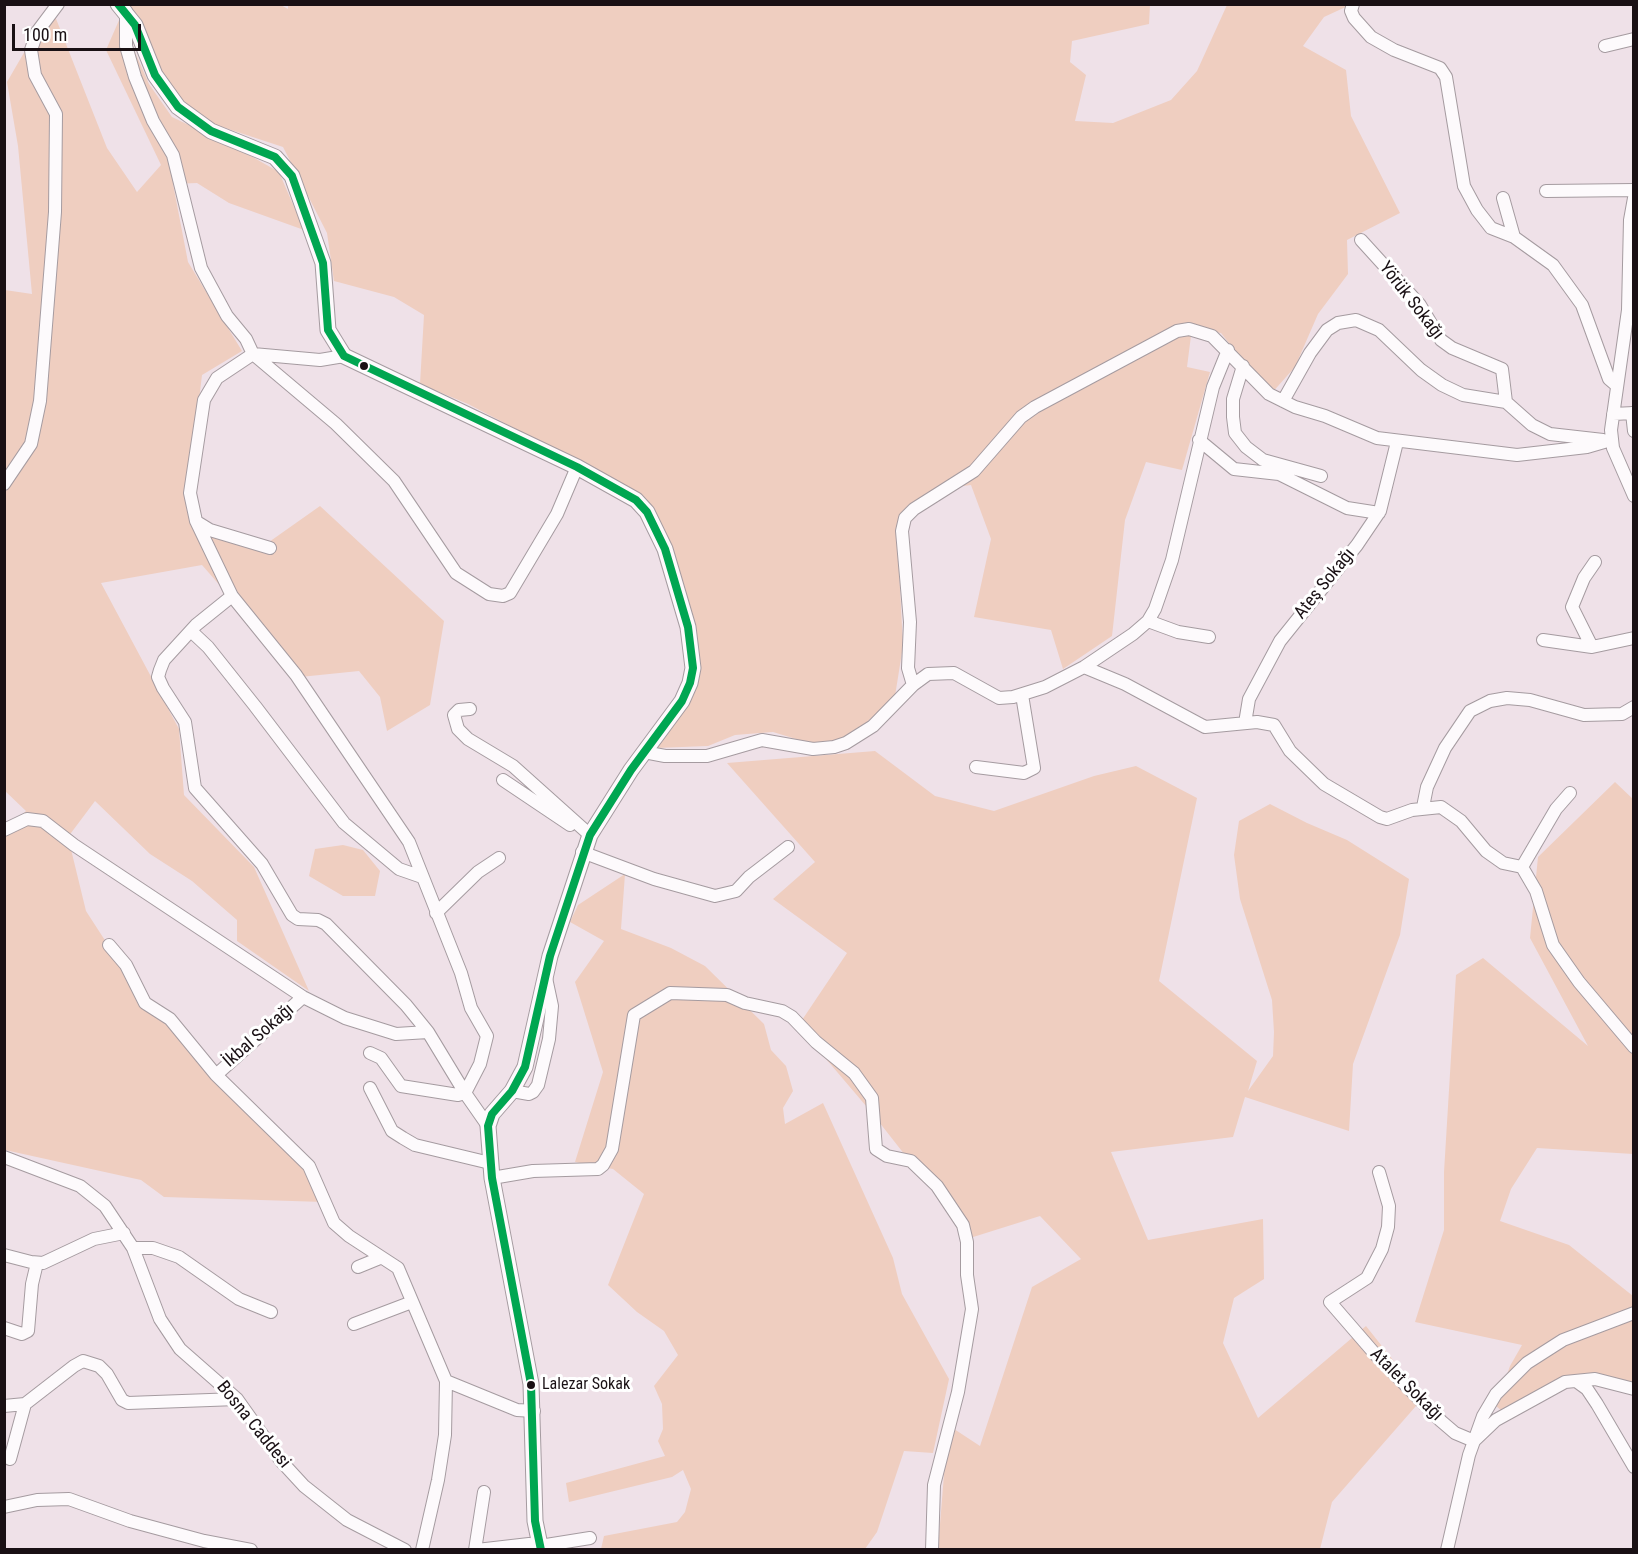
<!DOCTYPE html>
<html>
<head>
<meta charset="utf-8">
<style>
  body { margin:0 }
  #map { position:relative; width:1638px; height:1554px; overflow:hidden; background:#efe1e8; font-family:"Roboto Condensed",sans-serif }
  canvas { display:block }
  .frame { position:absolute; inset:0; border:6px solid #191014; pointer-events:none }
  .scale { position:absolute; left:12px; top:24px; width:129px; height:27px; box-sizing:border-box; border:3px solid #191014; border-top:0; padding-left:8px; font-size:18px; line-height:21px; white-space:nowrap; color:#191014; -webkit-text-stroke:4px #fff; paint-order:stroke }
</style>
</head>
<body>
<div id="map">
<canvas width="1638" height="1554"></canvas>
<div class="frame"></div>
<div class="scale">100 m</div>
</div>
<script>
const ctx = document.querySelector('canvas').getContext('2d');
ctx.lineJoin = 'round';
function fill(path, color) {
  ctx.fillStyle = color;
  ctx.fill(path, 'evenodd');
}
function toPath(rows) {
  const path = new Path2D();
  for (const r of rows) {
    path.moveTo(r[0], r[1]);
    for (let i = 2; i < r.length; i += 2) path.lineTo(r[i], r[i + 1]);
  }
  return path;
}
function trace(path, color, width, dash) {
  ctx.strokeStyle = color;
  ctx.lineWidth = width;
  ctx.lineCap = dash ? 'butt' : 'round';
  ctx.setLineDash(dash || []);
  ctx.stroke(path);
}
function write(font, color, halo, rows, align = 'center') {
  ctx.font = font + ' "Roboto Condensed",sans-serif';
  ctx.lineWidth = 6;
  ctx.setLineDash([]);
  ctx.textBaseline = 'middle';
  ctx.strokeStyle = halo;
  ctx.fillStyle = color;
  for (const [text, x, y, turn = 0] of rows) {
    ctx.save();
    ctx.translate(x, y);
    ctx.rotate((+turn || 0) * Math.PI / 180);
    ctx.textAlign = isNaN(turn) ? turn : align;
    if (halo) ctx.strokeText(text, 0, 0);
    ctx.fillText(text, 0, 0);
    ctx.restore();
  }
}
const green = toPath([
  [279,4,288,9,288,5,1150,5,1149,24,1072,41,1070,62,1086,75,1075,121,1113,123,1171,100,1197,71,1227,5,1350,5,1324,17,1303,46,1346,70,1351,116,1400,213,1347,240,1348,274,1318,314,1295,367,1270,395,1221,333,1192,328,1187,367,1210,372,1182,470,1146,462,1125,520,1112,636,1063,669,1051,630,974,617,991,539,971,485,947,488,914,507,898,549,903,646,895,696,847,741,819,746,773,732,735,735,708,746,656,748,698,670,654,512,518,430,468,404,420,384,424,315,394,297,334,281,327,233,283,147,207,122,168,87,125,5],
  [51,6,107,148,137,192,161,165,106,50,120,18,149,84,172,117,235,147,279,172,304,230,229,203,197,183,173,184,188,262,242,351,202,375,186,509,215,537,269,542,320,506,444,621,430,705,387,731,380,697,359,671,300,677,202,565,101,583,179,729,184,795,254,867,309,991,237,941,237,920,192,881,150,854,95,801,68,837,86,911,139,993,304,1164,324,1202,164,1197,141,1180,5,1150,5,830,26,811,4,790,5,290,32,294,18,146,7,82],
  [875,751,935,796,994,811,1094,776,1136,766,1197,798,1159,981,1257,1061,1248,1091,1273,1056,1274,1032,1272,1000,1240,899,1234,855,1239,821,1270,804,1307,823,1347,840,1409,879,1400,935,1353,1064,1349,1131,1245,1097,1233,1137,1111,1152,1148,1240,1263,1219,1264,1279,1234,1298,1223,1343,1258,1418,1366,1326,1423,1398,1332,1502,1320,1549,938,1549,948,1425,980,1446,1032,1287,1081,1259,1040,1216,970,1238,872,1113,798,1026,847,953,773,899,815,862,727,763],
  [1615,782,1634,800,1633,1154,1537,1148,1511,1189,1500,1221,1569,1245,1633,1296,1633,1389,1579,1374,1502,1411,1496,1406,1510,1366,1522,1345,1415,1322,1444,1230,1444,1172,1456,975,1483,958,1588,1046,1530,938,1538,857],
  [343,845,363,850,380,871,375,896,343,896,309,876,315,849],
  [625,874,621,929,671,948,705,966,764,1024,771,1050,786,1066,793,1091,783,1108,785,1124,823,1103,893,1258,902,1294,949,1379,933,1453,904,1451,877,1532,865,1549,601,1549,604,1536,677,1522,685,1512,691,1489,683,1470,672,1477,569,1502,566,1483,665,1456,658,1441,663,1429,662,1404,654,1386,678,1355,664,1331,637,1312,608,1285,644,1194,613,1169,575,1162,603,1072,575,982,604,941,570,922,578,905]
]);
const minor = toPath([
  [1353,4,1351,11,1354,18,1371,37,1394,50,1440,68,1446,77,1464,186,1477,210,1491,228,1514,237],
  [126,11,126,46,135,77,153,121,173,155,201,268,227,316,246,339,253,354,336,424,394,481,456,573,489,594,503,596,510,593,557,514,577,467],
  [1605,46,1634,39],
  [1546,191,1634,190],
  [1503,198,1514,237,1553,265,1582,305,1609,379,1616,385],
  [1634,198,1630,220,1628,310,1611,430,1613,448,1634,496],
  [1361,240,1420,305,1441,340,1452,348,1502,369,1506,402],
  [344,356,320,360,253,354,217,378,204,400,190,493,196,521,232,596,296,675,409,842,461,973,471,1008,487,1036,480,1064,465,1093,488,1126],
  [1243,366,1233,399,1233,417,1235,433,1246,447,1263,460,1321,476],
  [1283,401,1310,353,1327,330,1338,323,1356,320,1379,330,1421,370,1442,385,1463,395,1506,402,1532,425,1550,434,1603,440],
  [1632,413,1634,431],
  [1613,414,1634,413],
  [1199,440,1234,469,1279,474,1347,508,1379,513],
  [4,484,31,444,40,401,55,212,56,114,35,75,31,50,37,32,58,4],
  [197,522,210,530,270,548],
  [232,596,196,625,164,660,160,670,158,677,163,688,185,722,195,788,262,864,292,915,298,919,318,920,326,924,406,1005,428,1032],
  [1148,621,1178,632,1209,637],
  [192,632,208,647,255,706,344,823,399,869,422,877],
  [1543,640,1592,647,1634,638],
  [1592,647,1572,607,1584,578,1595,562],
  [1084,667,1125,684,1205,727,1257,722,1274,725,1290,751,1324,784,1380,817,1387,819,1412,810,1441,807,1461,821,1486,851,1503,863,1522,867],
  [913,685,908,668,910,622,902,531,905,518,914,509,974,471,1021,417,1035,407,1177,331,1189,329,1212,336,1269,394,1295,407,1325,416,1377,438,1517,455,1587,447,1611,440],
  [470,709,459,710,454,715,458,729,468,739,513,766,590,835],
  [1245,723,1249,699,1280,641,1357,545,1380,511,1397,442],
  [644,752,665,756,707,756,762,740,813,749,834,747,846,743,873,726,913,685,928,674,954,673,999,698,1013,697,1045,687,1084,667,1133,634,1148,621,1155,609,1172,560,1213,387,1228,350],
  [976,767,1024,773,1034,768,1022,695],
  [503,780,570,825],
  [1423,807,1427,787,1445,748,1470,711,1490,701,1507,698,1530,700,1584,715,1622,714,1634,707],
  [4,830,27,819,43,821,74,845,303,997,345,1018,396,1034,428,1032,465,1093,458,1095,401,1086,381,1058,370,1053],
  [582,852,654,879,715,896,736,891,749,877,788,847],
  [1522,867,1536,891,1553,945,1579,982,1634,1047],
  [1522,867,1556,809,1570,793],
  [436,913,478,872,499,858],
  [109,945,126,965,145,1003,170,1019,216,1075,309,1166,334,1223,349,1236,398,1268,446,1381,445,1435,438,1480,422,1550],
  [216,1075,303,997],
  [370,1088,392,1131,403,1138,415,1145,490,1163],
  [512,1091,529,1094,533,1092,538,1085,549,1039,552,1006,546,978],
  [4,1157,80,1186,105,1206,133,1248,160,1319,180,1349,237,1399,281,1461,304,1486,347,1520,405,1550],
  [1379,1172,1389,1206,1388,1227,1382,1249,1367,1278,1330,1302,1375,1354,1441,1421,1455,1433,1474,1441,1496,1420,1565,1382,1595,1379,1634,1389],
  [492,1178,533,1171,598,1169,603,1165,612,1149,634,1015,670,993,727,995,745,1003,782,1011,792,1017,816,1042,854,1073,872,1098,876,1149,887,1156,911,1161,937,1186,963,1225,967,1242,967,1275,972,1309,958,1392,934,1485,932,1550],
  [133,1248,153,1248,179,1257,239,1299,271,1312],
  [4,1255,31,1262,43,1263,94,1239,124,1233],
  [358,1267,380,1258],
  [354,1324,412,1302],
  [4,1328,22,1334,28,1331,32,1284,37,1263],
  [446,1381,517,1410,534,1411],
  [1576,1381,1587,1389,1597,1404,1634,1467],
  [4,1406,25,1404,74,1366,83,1361,99,1366,107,1374,122,1400,128,1403,237,1399],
  [10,1459,25,1404],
  [4,1507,37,1500,69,1499,130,1521,204,1541,251,1550],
  [475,1550,484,1492],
  [477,1550,529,1544,540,1546,590,1538],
  [1447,1550,1469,1455,1483,1416,1496,1394,1527,1363,1563,1340,1634,1313]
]);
const major = toPath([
  [118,4,135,25,155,75,178,107,211,131,275,157,292,176,323,263,328,330,344,356,577,467,636,500,647,512,665,549,688,627,693,668,690,683,682,701,631,770,590,835,550,956,525,1067,512,1091,492,1114,488,1126,492,1178,531,1384,535,1521,541,1550]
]);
const bus1 = toPath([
  [118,4,135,25,155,75,178,107,211,131,275,157,292,176,323,263,328,330,344,356,577,467,636,500,647,512,665,549,688,627,693,668,690,683,682,701,631,770,590,835,550,956,525,1067,512,1091,492,1114,488,1126,492,1178,531,1384,535,1521,541,1550]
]);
const markers = [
  [364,366,5,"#191014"],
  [531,1385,5,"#191014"]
];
const busNames = [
  ["Lalezar Sokak",542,1385]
];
const streetNames = [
  ["Yörük Sokağı",1411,301,52],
  ["Ateş Sokağı",1325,584,-51],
  ["İkbal Sokağı",259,1036,-41],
  ["Atalet Sokağı",1406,1385,45],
  ["Bosna Caddesi",253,1425,51]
];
fill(green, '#efcec0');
trace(minor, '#a59ba0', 14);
trace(major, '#a59ba0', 17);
trace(minor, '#fdfafc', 12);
trace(major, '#fdfafc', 15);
trace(bus1, '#00a651', 8);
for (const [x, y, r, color] of markers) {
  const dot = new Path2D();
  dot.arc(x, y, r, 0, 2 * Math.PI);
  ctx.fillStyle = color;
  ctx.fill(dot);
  trace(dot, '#fff', 2);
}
write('16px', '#191014', '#fff', busNames, 'left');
write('18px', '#191014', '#fff', streetNames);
</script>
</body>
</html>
